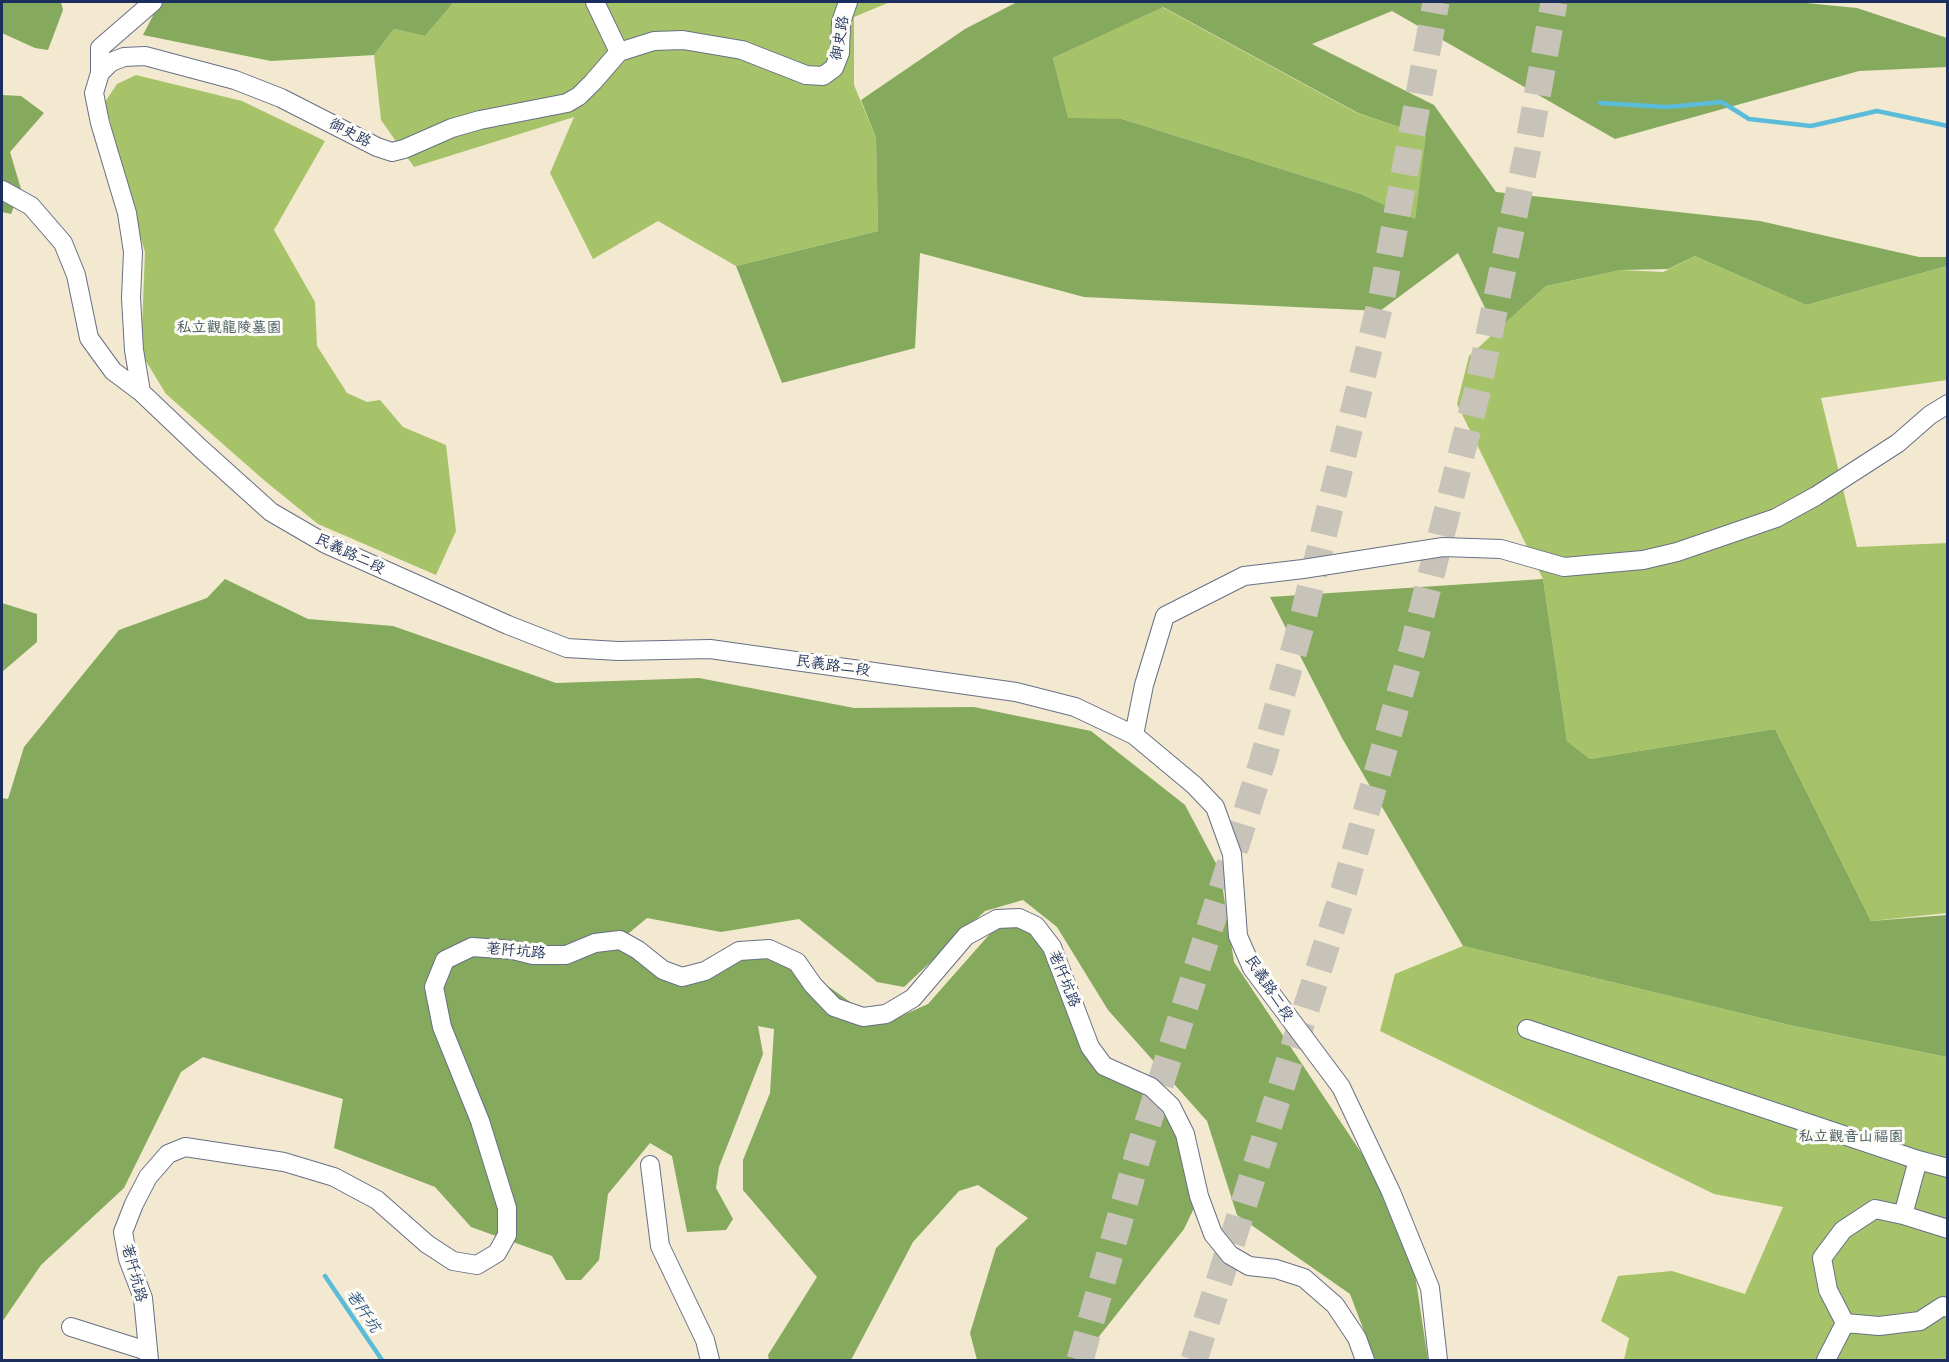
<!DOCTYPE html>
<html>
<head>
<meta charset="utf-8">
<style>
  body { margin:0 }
  #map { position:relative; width:1949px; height:1362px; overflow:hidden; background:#f3e8d0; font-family:Delius,sans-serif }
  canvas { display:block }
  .frame { position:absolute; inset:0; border:3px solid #1b2f5e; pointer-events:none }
</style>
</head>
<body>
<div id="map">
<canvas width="1949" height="1362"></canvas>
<div class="frame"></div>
</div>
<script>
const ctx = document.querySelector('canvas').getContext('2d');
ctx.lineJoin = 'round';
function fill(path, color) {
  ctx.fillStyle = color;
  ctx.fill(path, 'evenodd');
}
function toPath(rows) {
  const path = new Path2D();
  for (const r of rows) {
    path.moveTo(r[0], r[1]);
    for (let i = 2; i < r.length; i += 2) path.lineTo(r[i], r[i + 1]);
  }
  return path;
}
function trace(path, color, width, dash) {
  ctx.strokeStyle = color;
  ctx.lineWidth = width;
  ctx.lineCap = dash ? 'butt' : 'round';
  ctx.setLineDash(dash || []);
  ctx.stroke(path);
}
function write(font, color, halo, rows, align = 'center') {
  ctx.font = font + ' Delius,"LXGW WenKai TC",sans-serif';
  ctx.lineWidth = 6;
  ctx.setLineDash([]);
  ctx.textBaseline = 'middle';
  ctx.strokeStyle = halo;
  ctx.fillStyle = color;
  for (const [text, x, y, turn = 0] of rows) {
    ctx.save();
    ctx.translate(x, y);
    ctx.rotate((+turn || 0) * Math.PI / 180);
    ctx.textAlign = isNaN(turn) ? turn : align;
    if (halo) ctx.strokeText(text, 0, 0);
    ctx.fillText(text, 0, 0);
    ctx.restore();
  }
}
const green = toPath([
  [454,2,890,2,854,17,854,85,876,138,878,231,736,266,658,221,593,259,550,173,574,117,414,167,381,120,374,55,394,29,425,36],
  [1162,7,1357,113,1427,136,1415,219,1361,194,1122,119,1068,119,1053,58],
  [136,75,242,101,325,141,274,230,315,302,317,346,347,393,367,402,380,400,403,427,446,445,456,531,436,575,318,524,265,481,166,394,141,353,145,252,135,219,105,102,117,84],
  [1695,256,1806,305,1947,266,1947,380,1821,398,1857,547,1947,543,1947,913,1871,921,1775,729,1590,759,1567,741,1543,579,1457,404,1469,356,1546,286,1621,270,1663,272],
  [1463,946,1794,1026,1947,1057,1947,1360,1624,1360,1629,1338,1601,1321,1618,1276,1672,1271,1745,1294,1783,1207,1714,1194,1380,1031,1395,974]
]);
const forest = toPath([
  [2,2,61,2,63,10,48,50,35,48,2,33],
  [160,2,454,2,425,36,394,29,374,55,271,61,143,35],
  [1017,2,1796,2,1857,8,1947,38,1947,67,1859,71,1615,139,1392,11,1312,44,1434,105,1496,192,1760,221,1919,257,1947,257,1947,266,1806,305,1695,256,1668,269,1621,270,1546,286,1490,337,1488,314,1458,253,1380,311,1084,297,920,253,915,348,782,383,736,266,878,231,876,138,861,100,965,29],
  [1163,7,1358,113,1426,136,1415,219,1361,194,1122,119,1068,118,1053,58],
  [2,95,21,96,44,113,10,152,21,189,11,214,2,212],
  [225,579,308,619,393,626,556,683,699,678,854,708,974,707,1091,731,1185,805,1220,871,1234,962,1388,1193,1411,1248,1428,1360,1375,1360,1350,1294,1237,1215,1207,1121,1108,1010,1057,927,1023,900,985,911,904,987,877,982,799,919,721,932,647,918,618,942,697,978,751,952,783,954,860,1009,901,1016,928,1004,1003,919,1029,926,1105,1062,1161,1093,1205,1185,1184,1229,1082,1358,1077,1360,977,1360,970,1333,996,1248,1028,1218,978,1185,959,1191,913,1242,851,1360,769,1360,768,1355,817,1277,743,1190,743,1160,770,1093,774,1029,758,1026,763,1054,719,1167,716,1188,733,1219,726,1230,687,1232,672,1156,650,1143,608,1194,599,1260,581,1280,566,1280,552,1256,471,1227,435,1187,334,1148,343,1099,203,1057,181,1072,124,1188,41,1265,2,1322,2,798,8,799,24,747,119,630,207,598],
  [1543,579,1567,741,1590,759,1775,729,1871,921,1947,915,1947,1057,1794,1026,1463,946,1342,738,1270,597],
  [2,603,37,614,37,642,2,672]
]);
const stream = toPath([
  [1600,103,1667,107,1722,102,1749,119,1811,126,1877,111,1948,126],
  [325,1276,382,1360]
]);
const highwayTunnel = toPath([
  [1080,1360,1139,1151,1262,763,1302,622,1382,296,1436,2],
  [1194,1360,1344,890,1413,647,1478,388,1527,153,1554,2]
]);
const minor = toPath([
  [595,2,619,52],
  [100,73,100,48,153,2],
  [2,190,31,206,63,243,76,275,89,338,113,371,141,392,201,449,271,512,326,544,508,625,567,648,618,651,710,649,1016,692,1075,707,1134,735,1194,785,1215,807,1232,854,1238,936,1252,968,1341,1087,1391,1192,1430,1288,1438,1360],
  [141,392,134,350,131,298,133,252,127,213,100,123,94,93,100,73,111,62,124,57,145,56,235,80,281,98,377,147,392,152,404,149,452,128,480,120,567,103,579,96,593,82,619,52,654,41,683,40,742,50,806,75,823,76,834,68,840,53,841,22,848,2],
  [1134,735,1144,685,1165,616,1244,576,1303,569,1443,547,1501,549,1564,567,1643,560,1677,552,1776,518,1816,496,1898,443,1930,415,1948,404],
  [1527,1029,1918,1160,1903,1215,1875,1209,1843,1230,1822,1258,1828,1290,1845,1323,1826,1360],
  [1918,1160,1948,1168],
  [650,1165,660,1246,705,1340,710,1360],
  [1903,1215,1948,1229],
  [1845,1323,1879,1326,1920,1321,1943,1306,1948,1308],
  [71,1327,147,1351],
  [149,1360,143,1298,128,1259,123,1232,134,1204,148,1177,168,1154,185,1147,284,1162,334,1177,377,1200,427,1244,453,1261,477,1265,497,1253,507,1235,507,1208,480,1121,442,1027,434,987,445,960,472,947,513,950,533,955,566,955,595,943,620,940,638,950,663,970,682,977,705,971,739,951,769,949,797,962,813,985,834,1007,863,1017,886,1014,913,998,966,936,997,919,1019,918,1036,926,1052,947,1090,1047,1104,1066,1151,1087,1171,1106,1185,1134,1199,1196,1213,1234,1230,1255,1249,1266,1276,1269,1304,1278,1335,1305,1357,1338,1365,1360]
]);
const streetNames = [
  ["御史路",840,38,-80],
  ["御史路",350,133,27],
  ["民義路二段",350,554,25],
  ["民義路二段",833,666,8],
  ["荖阡坑路",516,951,5],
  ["荖阡坑路",1064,979,68],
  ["民義路二段",1269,988,57],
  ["荖阡坑路",134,1273,75]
];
const parkNames = [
  ["私立觀龍陵墓園",229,328],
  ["私立觀音山福園",1851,1137]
];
const waterNames = [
  ["荖阡坑",363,1311,56]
];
fill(green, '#a7c369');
fill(forest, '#85a95d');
trace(stream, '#5bbcda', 4.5);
trace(highwayTunnel, '#c8c3b9', 27, [27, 14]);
trace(minor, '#677086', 20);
trace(minor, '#fff', 18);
write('15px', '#1b2f5e', '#fdfcf7', streetNames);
write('15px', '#455b61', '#fdfcf7', parkNames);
write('italic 16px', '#2e5983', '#fdfcf7', waterNames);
</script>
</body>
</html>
